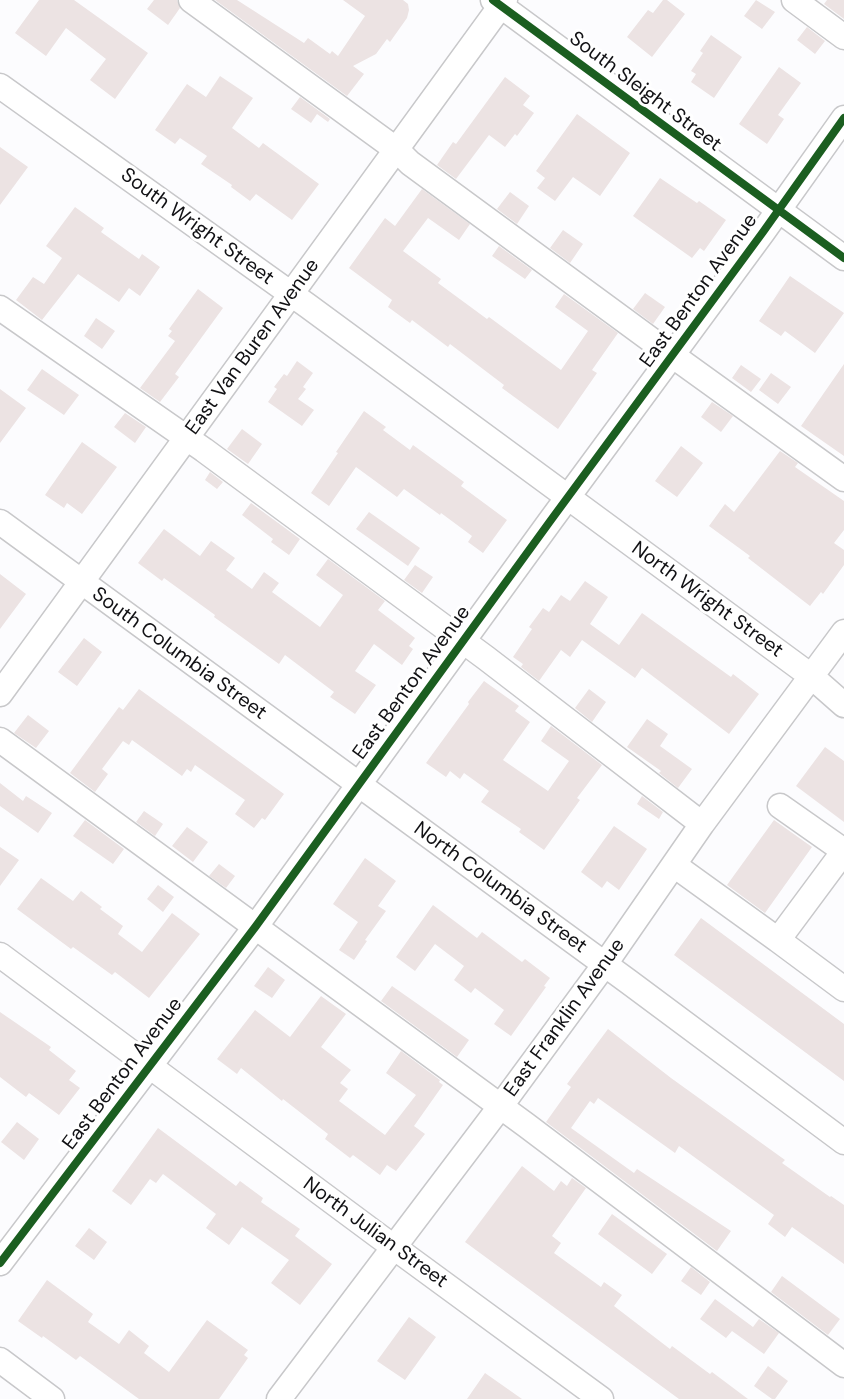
<!DOCTYPE html>
<html>
<head>
<meta charset="utf-8">
<style>
  body { margin:0 }
  canvas { display:block; background:#fcfcfe }
</style>
</head>
<body>
<canvas width="844" height="1399"></canvas>
<script>
const ctx = document.querySelector('canvas').getContext('2d');
ctx.lineJoin = 'round';
function fill(path, color) {
  ctx.fillStyle = color;
  ctx.fill(path, 'evenodd');
}
function toPath(rows) {
  const path = new Path2D();
  for (const r of rows) {
    path.moveTo(r[0], r[1]);
    for (let i = 2; i < r.length; i += 2) path.lineTo(r[i], r[i + 1]);
  }
  return path;
}
function trace(path, color, width, dash) {
  ctx.strokeStyle = color;
  ctx.lineWidth = width;
  ctx.lineCap = dash ? 'butt' : 'round';
  ctx.setLineDash(dash || []);
  ctx.stroke(path);
}
function write(font, color, halo, rows, align = 'center') {
  ctx.font = font + ' "DM Sans",sans-serif';
  ctx.lineWidth = 6;
  ctx.setLineDash([]);
  ctx.textBaseline = 'middle';
  ctx.strokeStyle = halo;
  ctx.fillStyle = color;
  for (const [text, x, y, turn = 0] of rows) {
    ctx.save();
    ctx.translate(x, y);
    ctx.rotate((+turn || 0) * Math.PI / 180);
    ctx.textAlign = isNaN(turn) ? turn : align;
    if (halo) ctx.strokeText(text, 0, 0);
    ctx.fillText(text, 0, 0);
    ctx.restore();
  }
}
const building = toPath([
  [39,0,74,0,148,53,115,99,90,80,106,59,66,28,46,56,15,33],
  [154,0,177,0,180,8,168,25,147,9],
  [215,0,237,0,304,43,308,38,330,54,332,51,338,56,365,16,343,0,403,0,408,4,409,10,407,18,390,42,387,39,376,54,353,66,364,74,347,96],
  [663,0,667,0,685,14,652,57,627,37,648,10,653,13],
  [756,0,775,12,762,29,744,16],
  [827,0,844,0,844,19,824,4],
  [807,27,825,41,815,54,797,40],
  [711,35,742,57,714,98,691,82,696,74,691,71,703,53,700,51],
  [779,67,801,83,778,115,784,119,767,144,739,124],
  [220,76,253,98,232,128,259,148,263,143,319,184,292,220,256,194,250,201,231,187,232,185,201,164,207,156,180,138,175,144,155,130,187,84,206,97],
  [505,77,530,96,523,105,534,113,517,136,515,134,505,147,489,135,456,179,437,165,453,142,456,144],
  [300,97,330,119,328,122,317,114,311,123,291,109],
  [577,114,630,153,600,196,573,177,555,201,537,188,545,178,536,171],
  [0,147,28,167,0,205],
  [660,178,697,203,699,201,726,220,704,251,700,248,692,258,633,216],
  [422,189,470,224,459,240,428,218,403,251,441,279,438,283,487,319,489,317,561,370,588,331,555,307,564,294,618,333,592,370,597,373,558,429,502,388,504,385,450,344,448,347,412,320,410,323,388,307,392,300,349,268,385,218,395,226],
  [510,192,529,206,517,224,497,209],
  [75,207,104,228,101,232,139,259,142,254,160,267,140,296,129,288,119,302,78,274,42,320,16,300,33,277,44,284,62,258,46,246],
  [563,230,583,244,570,263,550,248],
  [499,246,532,270,525,279,492,256],
  [790,276,844,313,815,353,785,331,781,336,759,321],
  [198,289,223,308,175,374,179,377,160,402,140,388,175,341,168,336,172,331,169,329],
  [645,293,665,307,653,324,633,309],
  [96,318,115,331,102,349,84,336],
  [297,361,313,373,303,387,306,389,298,399,314,410,302,426,268,402,277,389,274,387,284,374,287,376],
  [844,364,844,456,801,426],
  [741,365,761,379,751,392,732,378],
  [42,369,79,395,64,415,27,390],
  [771,373,791,387,778,404,759,390],
  [0,389,26,408,0,443],
  [712,402,733,416,721,432,701,417],
  [364,411,386,427,383,430,410,450,413,445,464,482,461,486,507,520,483,553,468,542,472,536,441,513,440,515,404,489,397,497,356,467,329,506,311,493,338,453,336,452],
  [125,413,146,427,135,443,114,427],
  [242,429,262,444,248,464,227,449],
  [82,442,117,467,82,514,67,503,64,508,45,495],
  [681,446,703,463,677,497,655,481],
  [780,451,798,463,795,467,844,501,844,530,834,543,844,550,844,565,823,594,821,592,810,606,748,558,750,556,709,526,725,504,734,512],
  [210,472,223,482,217,489,205,480],
  [251,503,300,539,289,555,271,542,273,539,242,515],
  [369,512,420,548,408,566,356,529],
  [164,529,200,556,211,541,235,558,226,570,252,589,264,572,279,583,272,592,320,627,343,595,316,575,328,559,385,601,378,610,415,638,409,646,413,649,402,665,374,644,355,671,376,685,355,714,330,697,334,692,285,655,279,664,214,617,215,615,164,578,162,581,138,563],
  [415,565,433,577,422,593,404,580],
  [0,574,26,594,0,629],
  [585,581,608,597,590,624,619,645,642,613,731,677,733,674,759,694,729,734,642,668,635,678,582,640,570,657,561,650,539,681,521,667,523,664,513,657,532,629,529,627,543,608,549,612,561,595,570,601],
  [84,638,102,652,77,686,58,672],
  [484,681,519,706,515,711,530,722,503,760,548,791,569,761,541,741,551,726,602,765,577,798,580,800,544,850,519,832,521,829,481,802,489,791,464,773,460,779,450,771,446,777,426,763,469,704,468,702],
  [139,689,284,794,265,820,262,818,254,828,235,814,245,800,195,765,191,772,187,769,182,776,132,740,129,745,123,741,102,769,108,774,95,792,70,773,119,707,123,710],
  [589,689,606,702,592,722,575,708],
  [28,715,49,731,36,748,14,733],
  [647,719,668,734,660,746,692,769,678,788,659,773,661,771,627,747],
  [825,747,844,761,844,822,796,786],
  [0,783,23,801,26,796,52,813,38,833,0,806],
  [642,796,663,812,659,819,637,804],
  [144,811,163,824,155,836,136,822],
  [85,820,124,849,113,864,73,836],
  [774,820,812,847,765,913,727,885],
  [614,826,647,849,619,890,607,881,602,888,581,872],
  [187,827,208,842,193,862,172,846],
  [0,847,19,860,0,886],
  [365,858,396,881,378,906,386,911,365,940,367,941,354,960,339,950,358,922,333,904],
  [219,864,235,876,226,888,209,876],
  [41,878,73,901,81,891,102,907,100,909,123,926,118,934,142,952,172,913,200,934,149,998,115,972,112,975,73,947,71,949,17,909],
  [158,885,174,897,163,912,147,899],
  [433,905,477,938,482,932,522,962,525,959,550,978,544,986,546,987,511,1036,494,1024,504,1010,475,988,471,993,454,980,464,966,435,944,415,971,396,957],
  [701,918,844,1024,844,1081,674,955],
  [268,967,285,980,272,998,254,986],
  [392,986,469,1040,457,1057,381,1001],
  [321,996,346,1014,321,1047,351,1070,340,1083,348,1089,339,1101,385,1135,416,1095,386,1073,401,1051,440,1080,439,1082,443,1085,414,1126,425,1134,396,1171,387,1165,380,1175,353,1155,350,1158,325,1139,328,1134,283,1099,282,1101,241,1068,237,1074,217,1059,255,1010,290,1037],
  [0,1012,51,1047,49,1050,76,1071,69,1080,80,1088,59,1115,29,1093,26,1097,0,1077],
  [608,1029,671,1078,785,1160,782,1163,830,1197,831,1196,844,1205,844,1264,792,1227,785,1237,768,1224,774,1215,679,1146,675,1153,598,1098,594,1104,590,1101,571,1128,634,1173,637,1169,731,1231,717,1251,546,1122,571,1087,567,1084],
  [17,1122,39,1139,24,1160,1,1142],
  [158,1128,236,1186,240,1181,263,1198,261,1202,300,1229,295,1236,332,1264,300,1305,271,1283,289,1260,242,1227,229,1245,206,1228,216,1214,163,1174,156,1183,150,1179,131,1205,112,1191],
  [522,1166,554,1191,561,1181,567,1186,572,1178,586,1188,552,1236,561,1243,554,1253,601,1287,604,1282,622,1295,614,1306,670,1349,672,1346,710,1374,712,1372,748,1399,679,1399,465,1242],
  [612,1214,667,1254,652,1274,598,1234],
  [89,1228,107,1242,94,1260,75,1246],
  [691,1267,710,1282,701,1295,681,1281],
  [782,1276,840,1319,828,1335,771,1292],
  [47,1280,93,1314,88,1322,119,1344,129,1330,149,1346,144,1353,169,1372,207,1320,248,1350,244,1355,248,1358,219,1399,139,1399,80,1356,76,1360,43,1336,42,1338,18,1321],
  [715,1299,753,1327,759,1319,779,1333,764,1354,732,1331,726,1338,700,1319],
  [409,1317,436,1337,405,1380,377,1361],
  [768,1366,788,1381,775,1399,772,1399,754,1386],
  [485,1373,522,1399,467,1399]
]);
const minor = toPath([
  [191,0,397,150,410,163,658,345,844,479],
  [493,0,844,258],
  [794,0,844,37],
  [0,86,308,306,811,676,844,705],
  [0,308,204,450,486,658,702,824],
  [0,522,629,982,844,1142],
  [0,694,505,0],
  [0,740,526,1125,844,1365],
  [674,865,778,940,844,851,780,806],
  [778,940,844,989],
  [0,955,380,1237,601,1399],
  [0,1263,256,926,551,520,763,232,844,118],
  [0,1360,52,1399],
  [279,1399,500,1107,605,964,702,824,844,632]
]);
const cycleway = toPath([
  [493,0,844,258],
  [0,1263,256,926,551,520,763,232,844,118]
]);
const streetNames = [
  ["South Sleight Street",645,92,37],
  ["South Wright Street",197,227,36],
  ["East Benton Avenue",699,291,-54],
  ["East Van Buren Avenue",253,347,-54],
  ["North Wright Street",707,600,36],
  ["South Columbia Street",179,654,36],
  ["East Benton Avenue",412,683,-54],
  ["North Columbia Street",500,888,36],
  ["East Franklin Avenue",565,1018,-54],
  ["East Benton Avenue",123,1074,-53],
  ["North Julian Street",375,1233,36]
];
fill(building, '#ece3e3');
trace(minor, '#c8c8ca', 27);
trace(minor, '#fff', 24);
trace(cycleway, '#1b5e20', 8);
write('20px', '#111114', '#fff', streetNames);
</script>
</body>
</html>
